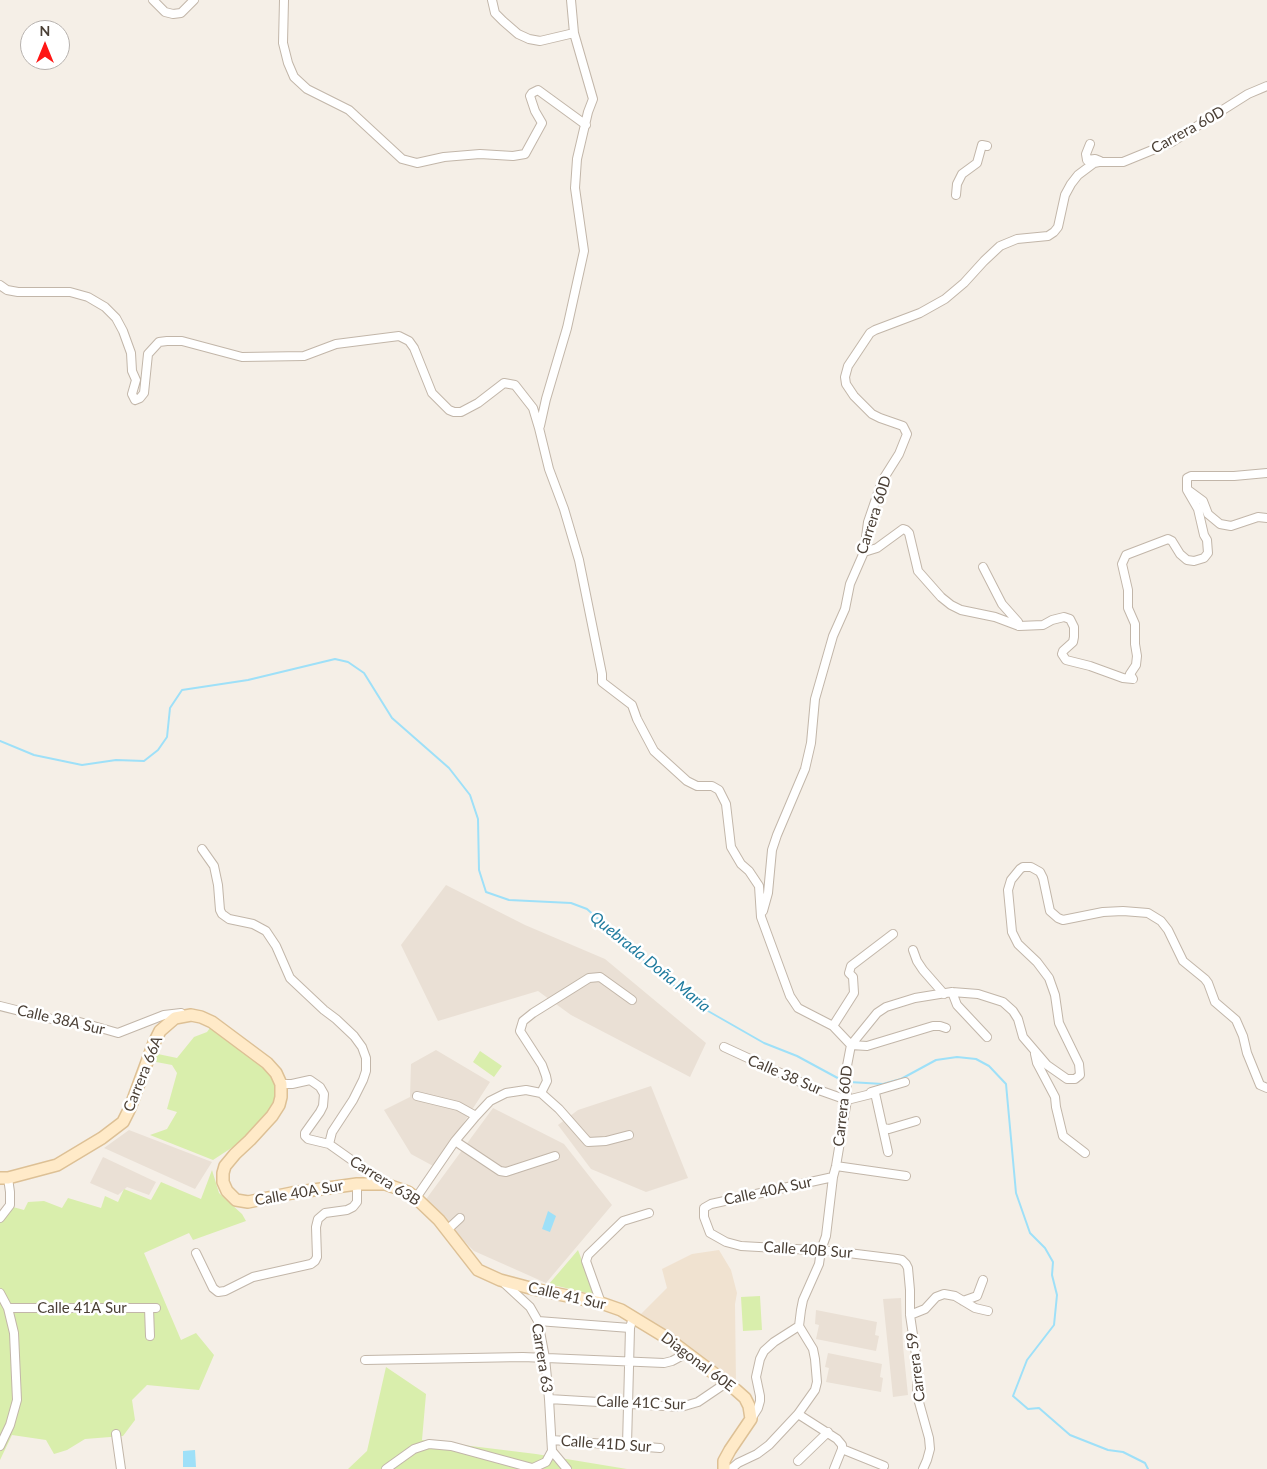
<!DOCTYPE html>
<html>
<head>
<meta charset="utf-8">
<style>
  body { margin:0 }
  #map { position:relative; width:1267px; height:1469px; overflow:hidden; background:#f5efe7; font-family:Lato,sans-serif }
  canvas { display:block }
  .north { position:absolute; left:20px; top:20px; width:50px; height:50px; box-sizing:border-box; background:#fff; border:1px solid #b7b2ae; border-radius:50%; rotate:0deg; font-size:14px; font-weight:700; line-height:20px; text-align:center; color:#4a3f35 }
  .north::after { content:''; display:block; margin:auto; width:18px; height:22px; background:#ff1715; clip-path:polygon(50% 0,100% 100%,50% 72%,0 100%) }
</style>
</head>
<body>
<div id="map">
<canvas width="1267" height="1469"></canvas>
<div class="north">N</div>
</div>
<script>
const ctx = document.querySelector('canvas').getContext('2d');
ctx.lineJoin = 'round';
function fill(path, color) {
  ctx.fillStyle = color;
  ctx.fill(path, 'evenodd');
}
function toPath(rows) {
  const path = new Path2D();
  for (const r of rows) {
    path.moveTo(r[0], r[1]);
    for (let i = 2; i < r.length; i += 2) path.lineTo(r[i], r[i + 1]);
  }
  return path;
}
function trace(path, color, width, dash) {
  ctx.strokeStyle = color;
  ctx.lineWidth = width;
  ctx.lineCap = dash ? 'butt' : 'round';
  ctx.setLineDash(dash || []);
  ctx.stroke(path);
}
function write(font, color, halo, rows, align = 'center') {
  ctx.font = font + ' Lato,sans-serif';
  ctx.lineWidth = 5;
  ctx.setLineDash([]);
  ctx.textBaseline = 'middle';
  ctx.strokeStyle = halo;
  ctx.fillStyle = color;
  for (const [text, x, y, turn = 0] of rows) {
    ctx.save();
    ctx.translate(x, y);
    ctx.rotate((+turn || 0) * Math.PI / 180);
    ctx.textAlign = isNaN(turn) ? turn : align;
    if (halo) ctx.strokeText(text, 0, 0);
    ctx.fillText(text, 0, 0);
    ctx.restore();
  }
}
const residential = toPath([
  [446,885,525,925,605,959,706,1043,690,1077,571,1015,538,991,438,1021,401,945],
  [436,1050,490,1082,435,1167,411,1154,384,1110,410,1097,411,1064],
  [651,1086,688,1178,646,1192,591,1169,558,1125,578,1110],
  [493,1108,564,1144,612,1205,546,1283,474,1251,424,1202],
  [129,1130,212,1162,195,1189,104,1148],
  [103,1157,156,1182,149,1195,127,1187,118,1195,90,1183],
  [901,1298,903,1346,908,1395,893,1397,883,1299],
  [816,1310,877,1322,875,1335,879,1336,876,1351,816,1339,819,1325,815,1324],
  [828,1353,882,1364,880,1377,883,1378,881,1392,826,1382,829,1368,825,1367]
]);
const education = toPath([
  [719,1250,731,1270,737,1293,735,1304,736,1384,641,1314,667,1288,662,1269,692,1254]
]);
const green = toPath([
  [212,1025,273,1076,278,1095,268,1117,245,1139,213,1160,150,1135,167,1129,177,1112,167,1109,177,1073,172,1065,151,1061,153,1053,177,1058,194,1037,207,1032],
  [480,1051,502,1066,494,1077,473,1062],
  [212,1170,219,1193,242,1214,246,1221,193,1240,189,1233,144,1253,181,1340,196,1333,214,1355,199,1390,147,1385,132,1400,135,1420,123,1436,85,1439,67,1450,54,1454,46,1440,12,1435,0,1460,0,1216,10,1212,13,1207,24,1210,28,1202,44,1201,62,1208,68,1198,101,1208,105,1196,118,1202,124,1189,151,1200,161,1182,201,1199],
  [578,1250,595,1295,549,1284],
  [760,1296,762,1330,743,1331,741,1297],
  [386,1367,426,1394,422,1440,536,1454,627,1469,348,1469,367,1451]
]);
const water = toPath([
  [548,1211,556,1216,550,1232,542,1229],
  [195,1450,196,1467,183,1467,183,1451]
]);
const stream = toPath([
  [0,741,34,755,82,765,116,760,144,761,158,750,167,737,170,708,182,690,248,680,335,659,348,662,364,673,392,718,449,768,470,795,478,819,479,870,486,892,509,900,571,903,587,909,656,971,701,1007,764,1043,797,1056,845,1082],
  [849,1082,883,1084,901,1079,936,1060,957,1057,976,1059,989,1066,1006,1084,1016,1193,1030,1233,1045,1248,1053,1262,1052,1275,1057,1295,1054,1325,1027,1360,1013,1396,1028,1409,1039,1408,1070,1435,1108,1450,1123,1452,1145,1463,1148,1469]
]);
const street = toPath([
  [153,0,165,12,173,14,181,13,194,0],
  [284,0,283,43,288,63,294,77,307,89,349,110,402,159,417,163,444,157,480,154,513,156,525,154,542,123,535,111,530,96,532,93,538,90,586,125],
  [492,0,495,13,503,21,518,34,529,39,540,41,574,33],
  [1090,144,1086,154,1087,160,1095,159,1100,161],
  [956,195,957,184,962,174,977,163,982,145,987,146],
  [0,285,7,290,18,292,70,292,88,297,105,307,116,318,123,331,131,353,132,371,136,380,132,394,135,400,140,398,144,393,148,354,159,342,167,341,182,341,242,357,304,356,336,344,399,336,409,341,414,348,432,393,449,410,454,412,461,412,478,403,504,383,515,385,533,408,539,428,549,469,564,509,579,560,602,674,602,682,632,705,637,719,654,751,687,781,697,786,712,786,719,790,726,804,731,847,741,864,749,871,759,886,761,917,790,996,798,1008,833,1026,851,1045],
  [540,426,546,399,567,328,584,251,575,188,577,159,588,112,593,99,574,33,571,0],
  [1188,490,1203,501,1208,514,1220,524,1231,526,1258,517,1267,518],
  [864,552,877,548,903,529,906,530,909,533,918,571,941,597,951,605,961,610,995,617,1019,626,1043,625,1052,620,1064,617,1070,619,1074,627,1074,637,1073,642,1063,651,1062,654,1066,660,1090,666,1123,678,1133,679,1130,674,1136,665,1137,656,1135,644,1135,624,1128,608,1128,590,1122,564,1126,555,1168,539,1172,541,1180,554,1187,560,1194,561,1204,558,1208,553,1207,540,1204,535,1198,509,1187,490,1187,478,1191,476,1234,476,1267,473],
  [983,567,1002,604,1018,622,1019,626],
  [202,849,214,866,218,885,220,910,222,914,229,919,253,924,266,931,276,946,290,978,324,1010,336,1019,354,1036,362,1047,366,1058,366,1071,363,1080,353,1100,332,1132,329,1144],
  [763,911,768,893,772,850,777,835,805,769,811,743,815,699,833,636,845,609,850,584,864,552,868,522,882,481,899,454,907,434,903,426,880,418,872,414,854,396,846,384,845,377,848,366,870,333,875,330,920,313,945,299,964,283,984,261,1000,246,1017,239,1048,236,1054,232,1058,227,1065,195,1071,184,1078,175,1094,163,1099,162,1123,162,1172,142,1248,94,1267,86],
  [913,950,917,961,923,970,944,994],
  [952,992,957,1005,987,1037],
  [0,1006,52,1019,76,1021,118,1033,164,1015,181,1013],
  [833,1026,854,993,853,977,849,973,851,966,893,934],
  [851,1045,867,1046,933,1026,940,1026,946,1028],
  [724,1047,813,1088,847,1100,875,1093,888,1152],
  [1035,1054,1037,1063,1055,1097,1056,1107,1063,1136,1085,1153],
  [281,1084,292,1084,310,1080,320,1087,324,1094,323,1106,320,1112,305,1133,305,1136,308,1139,329,1144,384,1183],
  [871,1092,905,1082],
  [541,1093,547,1081,546,1076,542,1065,520,1031,523,1021,533,1013,589,978,600,977,632,1000],
  [541,1093,559,1109,588,1142,606,1141,629,1135],
  [417,1096,458,1106,476,1116],
  [883,1128,889,1129,916,1121],
  [455,1141,500,1171,506,1172,555,1156],
  [836,1166,906,1176],
  [833,1177,711,1204,704,1208,704,1217,710,1233,726,1242,741,1246,832,1251,897,1259,902,1260,906,1264,908,1268,910,1290,910,1315,918,1368,917,1395,929,1438,930,1449,927,1460,923,1469],
  [416,1198,455,1141,476,1116,490,1101,506,1093,526,1090,541,1093],
  [0,1218,10,1205,10,1192,8,1178],
  [447,1230,460,1218],
  [196,1253,213,1288,218,1292,225,1291,253,1277,311,1264,315,1261,317,1257,316,1227,318,1219,325,1213,347,1210,353,1207,357,1202,357,1184],
  [503,1282,530,1307,538,1321,545,1358,549,1399,552,1451,546,1462,533,1468],
  [0,1293,8,1308,14,1333,17,1400,10,1425,0,1446],
  [963,1301,977,1296,983,1280],
  [601,1303,586,1261,588,1255,623,1221,649,1213],
  [8,1308,156,1308],
  [149,1308,150,1336],
  [910,1315,925,1309,936,1297,944,1294,955,1296,975,1308,988,1311],
  [538,1321,630,1328],
  [365,1360,523,1357,664,1363,672,1361,687,1353],
  [549,1399,681,1407,698,1402,726,1383],
  [798,1414,837,1439,842,1445,842,1449,884,1466],
  [751,1419,758,1408,760,1401,760,1396,756,1377,760,1359,764,1351,774,1342,799,1326],
  [116,1434,121,1469],
  [552,1440,660,1448],
  [627,1445,630,1328,633,1317],
  [552,1451,567,1469],
  [798,1461,828,1432],
  [386,1469,414,1449,429,1444,451,1446,536,1469],
  [731,1469,738,1463,757,1454,769,1445,798,1414,815,1390,817,1382,815,1359,813,1349,799,1326,801,1310,803,1300,819,1264,821,1250,826,1236,833,1177,836,1166,847,1100,846,1071,851,1045,877,1013,886,1007,915,998,952,992,978,994,1003,1002,1013,1011,1018,1019,1023,1037,1047,1065,1067,1079,1075,1079,1080,1075,1079,1064,1059,1023,1055,995,1049,978,1037,962,1018,944,1012,932,1008,890,1011,880,1020,869,1023,867,1031,867,1040,872,1043,878,1050,911,1058,918,1063,920,1103,912,1123,911,1148,913,1161,921,1168,930,1183,961,1205,979,1208,983,1215,1002,1236,1020,1243,1036,1247,1053,1260,1085,1267,1088],
  [834,1469,842,1449]
]);
const secondary = toPath([
  [0,1178,8,1178,57,1165,102,1138,123,1122,130,1108,154,1043,160,1031,175,1018,191,1015,201,1017,212,1022,267,1063,276,1073,281,1084,281,1097,279,1105,272,1116,250,1140,235,1154,225,1166,223,1173,223,1182,227,1191,236,1200,248,1202,292,1193,357,1184,385,1184,408,1192,416,1198,439,1220,478,1270,500,1280,534,1289,601,1303,621,1310,667,1338,736,1390,745,1398,749,1406,751,1419,730,1450,724,1461,724,1469]
]);
const streetNames = [
  ["Carrera 60D",1188,130,-29],
  ["Carrera 60D",874,515,-72],
  ["Calle 38A Sur",61,1020,13],
  ["Carrera 66A",143,1074,-68],
  ["Calle 38 Sur",785,1075,23],
  ["Carrera 60D",843,1106,-84],
  ["Carrera 63B",385,1181,32],
  ["Calle 40A Sur",768,1191,-12],
  ["Calle 40A Sur",299,1193,-10],
  ["Calle 40B Sur",808,1250,4],
  ["Calle 41 Sur",567,1296,13],
  ["Calle 41A Sur",82,1308],
  ["Carrera 63",542,1358,81],
  ["Diagonal 60E",698,1362,37],
  ["Carrera 59",916,1367,-97],
  ["Calle 41C Sur",641,1403,2],
  ["Calle 41D Sur",606,1444,4]
];
const waterNames = [
  ["Quebrada Doña María",650,962,39]
];
fill(residential, '#eae0d5');
fill(education, '#f0e2d0');
fill(green, '#d9eeac');
fill(water, '#9ee0f8');
trace(stream, '#9ee0f8', 2);
trace(street, '#c2b6a9', 10);
trace(secondary, '#ddc095', 14);
trace(street, '#fff', 8);
trace(secondary, '#ffeac8', 11);
write('15px', '#4a3f35', '#fff', streetNames);
write('italic 16px', '#1f7b9e', '#fff', waterNames);
</script>
</body>
</html>
